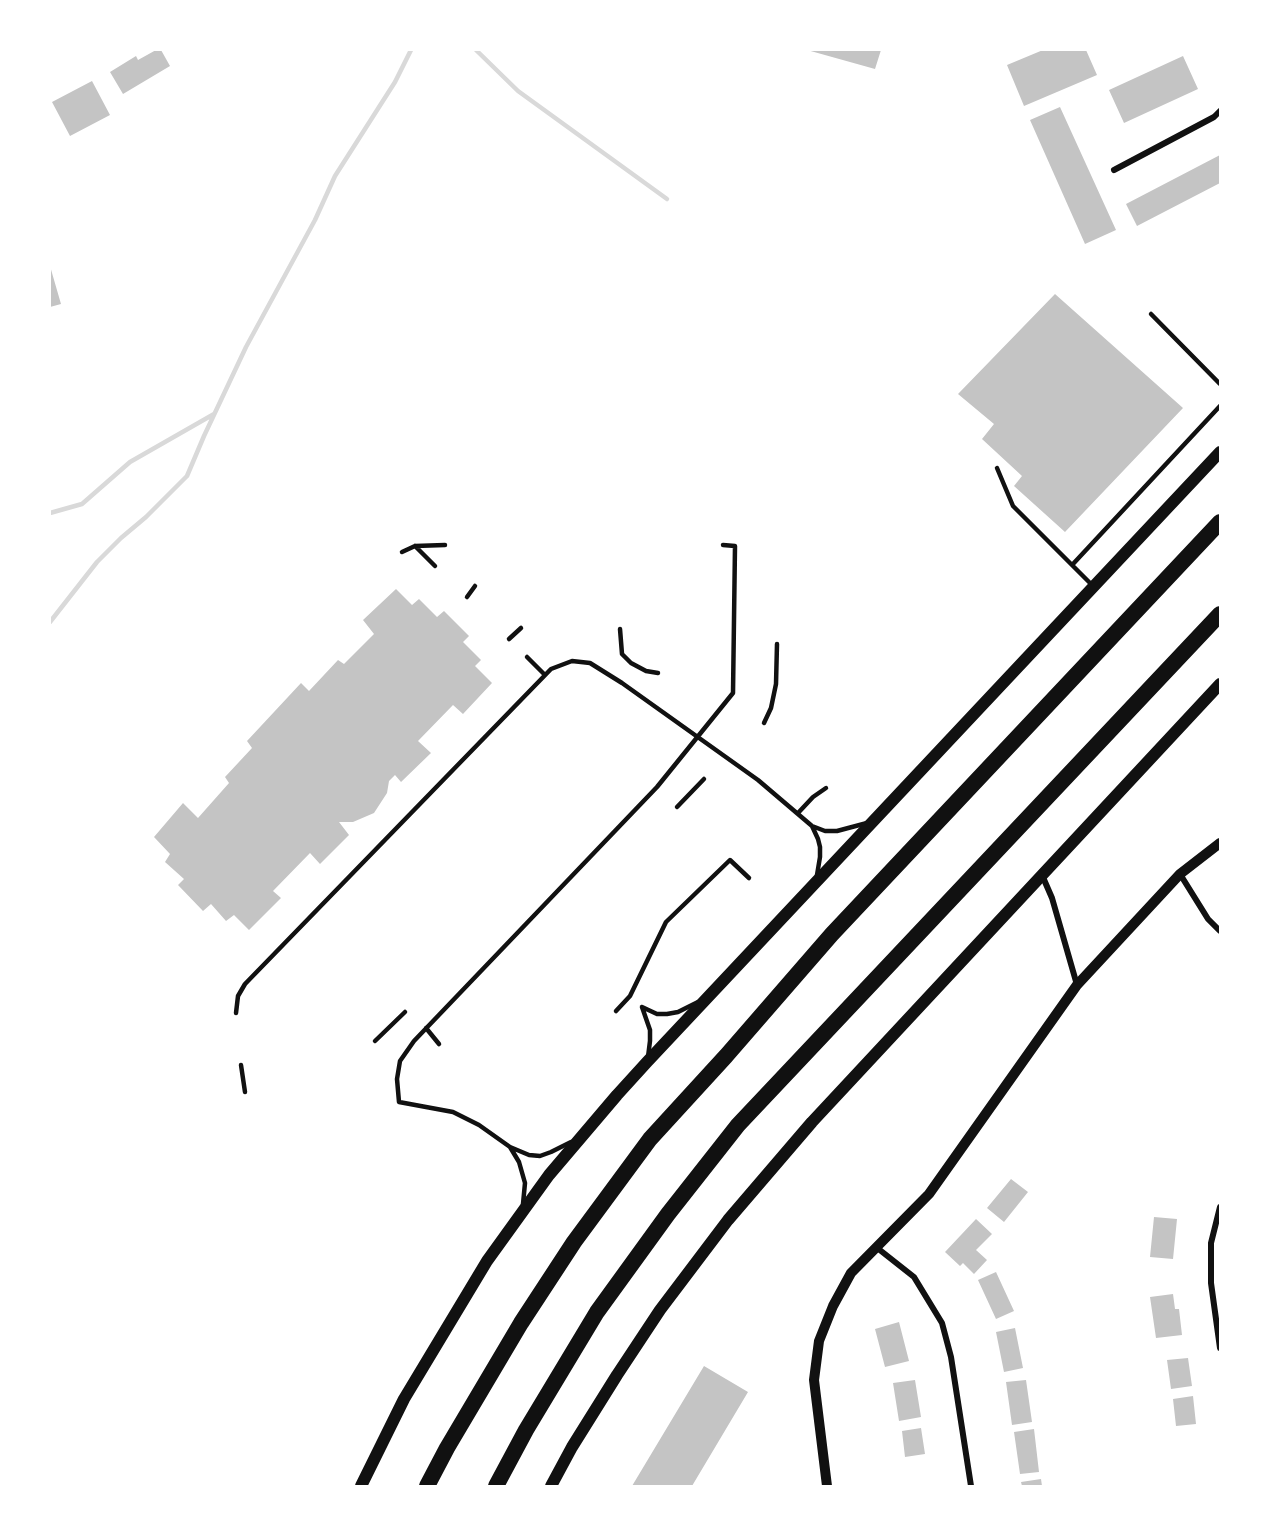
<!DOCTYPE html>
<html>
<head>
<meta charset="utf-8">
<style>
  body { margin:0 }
  #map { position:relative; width:1270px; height:1536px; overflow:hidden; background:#fff; font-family:"Nunito Sans",sans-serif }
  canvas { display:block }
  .frame { position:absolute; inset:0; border:51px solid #fff; pointer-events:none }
</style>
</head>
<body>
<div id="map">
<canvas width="1270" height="1536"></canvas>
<div class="frame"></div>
</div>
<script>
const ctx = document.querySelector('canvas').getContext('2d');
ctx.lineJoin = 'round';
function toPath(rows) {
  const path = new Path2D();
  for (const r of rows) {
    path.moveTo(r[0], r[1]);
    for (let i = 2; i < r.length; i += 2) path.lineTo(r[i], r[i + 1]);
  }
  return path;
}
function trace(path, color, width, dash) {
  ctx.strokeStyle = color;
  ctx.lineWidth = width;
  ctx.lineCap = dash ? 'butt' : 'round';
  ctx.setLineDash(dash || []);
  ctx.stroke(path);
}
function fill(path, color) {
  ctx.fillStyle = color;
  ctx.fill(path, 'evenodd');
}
const stream = toPath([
  [476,50,518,91,667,199],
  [50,513,82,504,130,462,214,414],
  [50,622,97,562,121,538,146,517,187,476,204,436,246,347,315,220,335,176,395,82,411,50]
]);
const building = toPath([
  [156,50,161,50,170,66,123,94,110,72,136,56,138,60],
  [807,50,881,50,875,69],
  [1043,50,1086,50,1097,75,1024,106,1007,65],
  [1183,56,1198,89,1124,123,1109,90],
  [92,81,110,115,70,136,52,102],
  [1060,107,1116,230,1085,244,1030,120],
  [1220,155,1220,183,1137,226,1126,204],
  [50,266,61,304,50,307],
  [1055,294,1183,408,1065,532,1014,486,1022,476,982,439,994,424,958,394],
  [396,589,412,605,419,599,437,617,444,611,469,636,463,642,481,660,475,666,492,683,463,714,453,705,418,741,431,753,401,782,395,775,389,781,387,793,374,813,353,822,339,822,349,835,320,864,310,853,273,891,281,898,249,930,234,915,226,921,211,904,203,911,178,885,184,879,165,862,170,854,154,837,183,803,198,818,229,783,225,777,252,748,247,741,301,683,309,691,338,660,344,664,374,634,363,620],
  [1011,1179,1028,1192,1004,1222,987,1208],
  [1154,1217,1177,1219,1173,1259,1150,1257],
  [976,1219,992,1234,976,1250,987,1260,974,1274,963,1263,960,1266,945,1252],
  [996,1272,1014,1311,996,1319,978,1280],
  [1173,1294,1175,1309,1179,1309,1182,1335,1156,1338,1150,1297],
  [899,1322,909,1361,885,1367,875,1329],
  [1015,1328,1023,1368,1004,1372,996,1332],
  [1188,1358,1192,1386,1171,1389,1167,1360],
  [704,1366,748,1392,692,1486,632,1486],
  [915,1380,921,1417,899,1421,893,1383],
  [1026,1380,1032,1422,1012,1425,1006,1382],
  [1193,1396,1196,1424,1176,1426,1173,1399],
  [921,1428,925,1454,905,1457,902,1431],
  [1034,1429,1039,1472,1020,1474,1014,1432],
  [1041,1479,1042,1486,1022,1486,1021,1482]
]);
const service = toPath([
  [1151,314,1220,384],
  [997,468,1013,506,1092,585],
  [415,546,435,566],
  [402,552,415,546,445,545],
  [1073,564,1220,406],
  [467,597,475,586],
  [620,629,622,654,631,663,646,671,658,673],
  [509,639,521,628],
  [527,657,545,675],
  [764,723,771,708,776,684,777,644],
  [677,807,704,779],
  [798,813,813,797,826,788],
  [812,826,818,839,820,847,820,857,817,875],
  [642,1007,657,1014,667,1014,678,1012,698,1002],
  [642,1007,650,1030,650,1041,648,1057],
  [616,1011,630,996,666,922,730,860,749,878],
  [236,1013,238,996,245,984,551,669,572,661,590,663,622,683,758,780,812,826,825,831,837,831,867,823],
  [426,1028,439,1044],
  [375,1041,405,1012],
  [241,1065,245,1092],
  [571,1142,551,1152,540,1156,529,1155,510,1147,479,1125,453,1112,399,1102,397,1079,400,1061,414,1041,657,787,733,693,735,546,723,545],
  [510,1147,519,1162,525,1183,523,1204]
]);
const minor = toPath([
  [1114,170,1214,117,1220,111],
  [1180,874,1208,919,1220,931],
  [1042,875,1052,898,1077,985],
  [1220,1207,1211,1243,1211,1283,1220,1348],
  [876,1247,914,1277,942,1323,951,1357,971,1486]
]);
const tertiary = toPath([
  [827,1486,814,1380,819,1341,833,1306,851,1273,929,1194,1077,985,1180,874,1220,843]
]);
const secondary = toPath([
  [361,1486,404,1399,487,1261,549,1175,617,1095,647,1062,1220,452],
  [551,1486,572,1447,617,1375,660,1310,728,1220,812,1122,1220,684]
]);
const motorway = toPath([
  [427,1486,447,1448,521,1323,574,1242,650,1139,726,1056,832,934,1220,522],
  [496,1486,526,1430,597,1312,668,1214,738,1125,1220,614]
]);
trace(stream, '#d9d9d9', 4.5);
fill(building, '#c4c4c4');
trace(service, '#111', 4.5);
trace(minor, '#111', 6);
trace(tertiary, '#111', 10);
trace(secondary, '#111', 12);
trace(motorway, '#111', 16);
</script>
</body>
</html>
